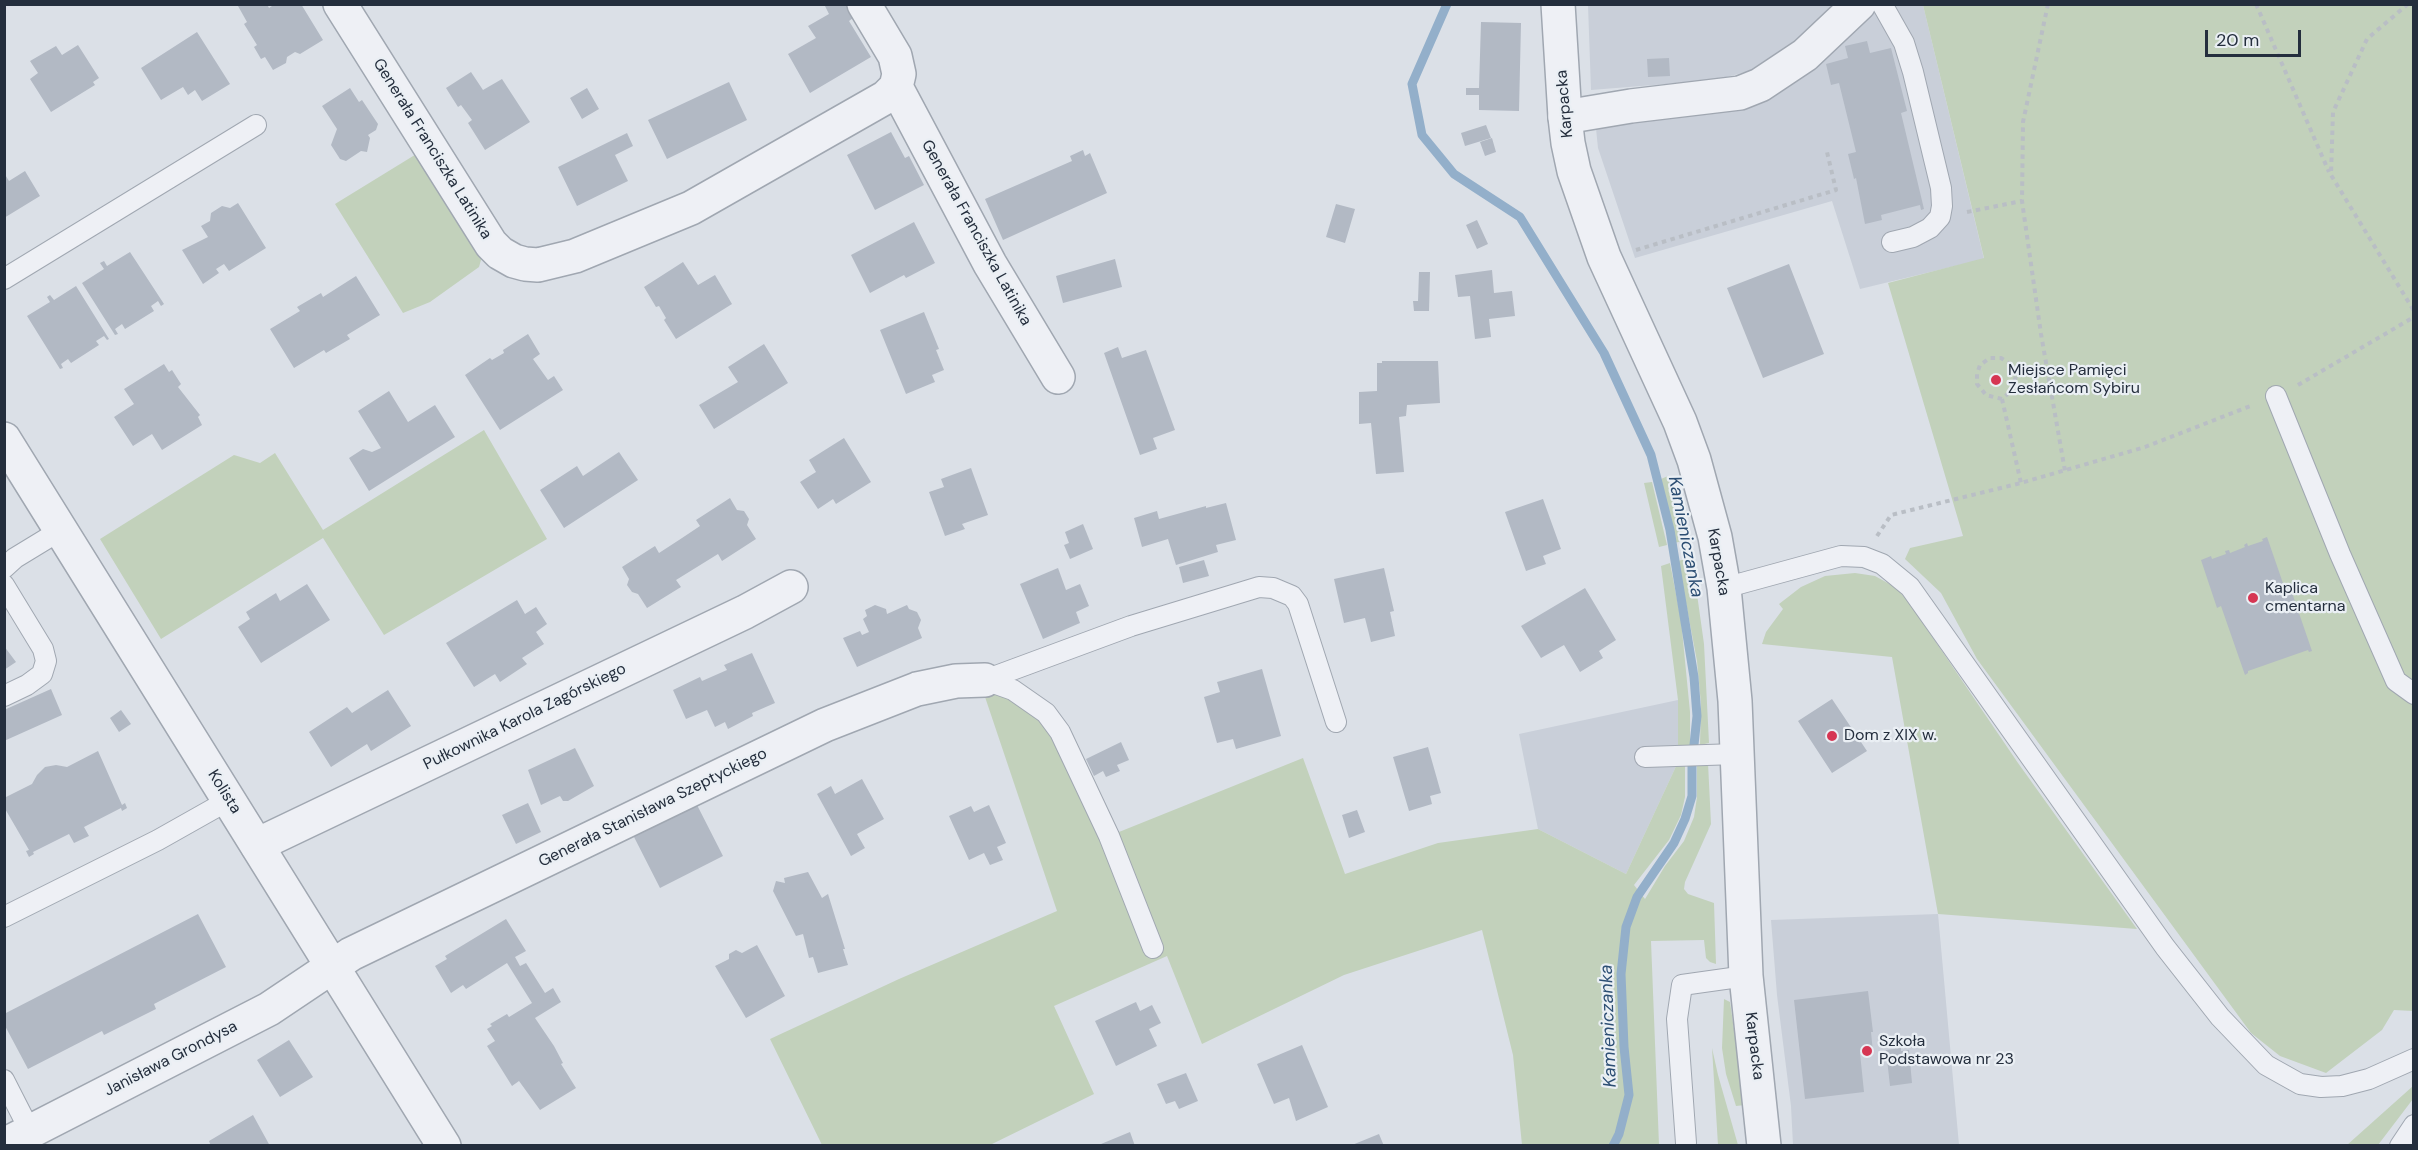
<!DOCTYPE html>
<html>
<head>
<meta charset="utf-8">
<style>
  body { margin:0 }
  #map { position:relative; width:2418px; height:1150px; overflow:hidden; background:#dbe0e7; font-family:"DM Sans",sans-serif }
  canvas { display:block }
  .frame { position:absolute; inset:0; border:6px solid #242e3d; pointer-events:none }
  .scale { position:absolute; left:2205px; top:30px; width:96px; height:27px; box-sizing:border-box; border:3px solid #242e3d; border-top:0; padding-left:8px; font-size:18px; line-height:21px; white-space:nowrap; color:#242e3d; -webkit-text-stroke:4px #eaeff4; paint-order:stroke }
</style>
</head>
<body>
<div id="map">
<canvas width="2418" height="1150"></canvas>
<div class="frame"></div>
<div class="scale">20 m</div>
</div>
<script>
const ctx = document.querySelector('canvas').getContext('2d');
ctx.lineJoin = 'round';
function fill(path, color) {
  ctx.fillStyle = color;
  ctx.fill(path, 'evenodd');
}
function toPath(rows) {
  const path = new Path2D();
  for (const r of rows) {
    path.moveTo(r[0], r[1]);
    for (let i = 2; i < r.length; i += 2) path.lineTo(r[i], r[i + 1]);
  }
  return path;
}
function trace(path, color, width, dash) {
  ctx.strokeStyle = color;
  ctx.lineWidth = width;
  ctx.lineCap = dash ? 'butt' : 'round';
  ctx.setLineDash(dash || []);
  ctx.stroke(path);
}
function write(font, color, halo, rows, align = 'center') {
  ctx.font = font + ' "DM Sans",sans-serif';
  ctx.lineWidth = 4.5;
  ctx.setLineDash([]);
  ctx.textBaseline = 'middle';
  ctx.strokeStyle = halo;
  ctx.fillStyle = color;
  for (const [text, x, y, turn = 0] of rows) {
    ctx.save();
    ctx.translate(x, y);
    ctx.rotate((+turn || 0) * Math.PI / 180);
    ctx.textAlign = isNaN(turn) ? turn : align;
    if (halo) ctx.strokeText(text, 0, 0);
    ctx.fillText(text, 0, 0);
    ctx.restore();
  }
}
const built = toPath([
  [1588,5,1838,5,1779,55,1749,71,1716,80,1591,90],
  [1878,5,1923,5,1984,259,1860,289,1832,201,1635,258,1598,148,1595,119,1724,104],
  [1678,700,1678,762,1626,874,1538,829,1519,734],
  [1938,914,1959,1145,1793,1145,1791,1106,1777,995,1771,920]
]);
const green = toPath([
  [1923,5,2413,5,2413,1011,2394,1010,2382,1030,2326,1073,2280,1056,2251,1033,1977,659,1941,593,1905,559,1910,548,1963,536,1888,283,1984,258],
  [418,153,479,244,481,260,479,267,430,302,403,313,335,204],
  [484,430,547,539,384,635,323,538,161,639,100,539,234,455,260,463,275,453,323,530],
  [1668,476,1685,540,1675,543,1661,479],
  [1652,482,1667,545,1659,547,1644,483],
  [1689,558,1696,587,1704,644,1709,743,1700,745,1701,704,1697,661,1678,561],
  [1670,563,1681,620,1690,712,1690,745,1678,746,1678,700,1661,566],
  [1855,573,1875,576,1895,587,1908,601,2018,763,2137,929,1938,914,1892,657,1762,644,1766,632,1783,609,1779,604,1801,587,1825,576],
  [982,688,1010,698,1038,714,1114,834,1303,758,1345,874,1438,843,1538,829,1626,874,1678,762,1685,763,1685,797,1681,815,1669,840,1634,885,1645,899,1665,866,1684,841,1694,817,1697,797,1697,762,1708,763,1711,824,1685,882,1684,889,1688,894,1714,903,1716,964,1710,962,1706,958,1704,940,1651,941,1659,1145,1522,1145,1513,1055,1482,930,1344,975,1202,1044,1167,956,1054,1006,1094,1094,990,1145,822,1145,770,1039,899,979,1057,911],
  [1724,999,1730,1002,1745,1105,1736,1106,1726,1074,1722,1048],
  [1712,1048,1718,1075,1738,1145,1718,1145],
  [2413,1086,2413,1099,2378,1145,2347,1145]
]);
const stream = toPath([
  [1447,4,1412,84,1422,135,1454,174,1520,217,1604,353,1651,455,1670,530,1694,677,1697,716,1692,764,1692,796,1685,819,1674,843,1637,897,1626,927,1621,974,1624,1047,1629,1095,1619,1134,1613,1146]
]);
const building = toPath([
  [240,4,267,4,269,8,275,4,301,4,323,40,300,54,295,52,287,57,286,63,273,70,265,57,261,59,254,47,257,45,244,24,247,22,238,6],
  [824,4,846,4,853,18,849,21,871,57,810,93,788,54,816,38,808,26,829,14],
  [1481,22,1521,23,1519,111,1479,110,1479,95,1466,95,1466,88,1479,88],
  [197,32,230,84,202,101,195,90,188,95,183,87,161,100,141,68],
  [1867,41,1870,53,1891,48,1907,111,1901,113,1924,209,1921,210,1920,205,1881,215,1882,220,1865,224,1856,178,1854,179,1848,154,1856,152,1839,83,1831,85,1826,64,1848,58,1845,46],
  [78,45,99,78,93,82,95,85,51,112,30,79,38,73,30,61,56,46,62,55],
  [1669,58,1670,76,1648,77,1647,59],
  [471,72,483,90,502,79,530,122,485,150,468,123,472,120,461,105,458,107,446,88],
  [729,82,747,120,667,159,648,120],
  [350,88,359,102,362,100,378,124,376,130,368,135,370,138,367,152,361,151,346,161,340,159,331,145,337,129,322,106],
  [587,88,599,109,582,119,570,98],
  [1486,125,1491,138,1465,146,1461,133],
  [891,132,905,158,909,156,924,185,875,210,847,155],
  [627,133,633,146,615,155,628,181,577,206,558,167],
  [1492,138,1496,152,1485,156,1480,142],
  [1083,150,1085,156,1090,153,1107,193,1003,240,985,199,1072,161,1070,156],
  [25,171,40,196,4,218,4,173,9,181],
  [238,203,266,248,229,271,224,264,216,269,219,273,203,284,182,250,208,237,201,226,210,221,211,213,222,206,230,208],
  [1336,204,1355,209,1345,243,1326,237],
  [1477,220,1488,244,1477,249,1466,225],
  [914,222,935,263,906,278,904,275,870,293,851,255],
  [130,252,164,304,161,306,158,301,151,306,154,311,125,329,122,324,115,329,118,334,115,335,82,283,104,269,100,263,104,261,107,266],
  [1115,259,1122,287,1063,303,1056,276],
  [683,262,698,285,715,275,732,304,676,339,664,320,666,318,659,306,656,307,644,287],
  [1789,264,1824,354,1763,378,1727,288],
  [1492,270,1494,293,1512,291,1515,316,1489,319,1491,337,1475,339,1470,296,1458,297,1455,275],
  [1419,272,1430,272,1429,311,1414,311,1413,301,1418,301],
  [356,276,380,315,347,335,350,339,326,353,324,350,294,368,270,329,300,311,297,307,321,293,323,297],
  [76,286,109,339,107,340,104,336,96,341,99,345,71,363,68,359,61,364,63,368,60,369,27,316,50,302,47,297,50,295,54,300],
  [924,312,939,349,936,350,944,370,932,375,935,382,906,394,880,330],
  [528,334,540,354,533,359,548,380,554,376,563,390,500,430,465,375,490,358,492,360,504,353,503,350],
  [764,344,788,383,714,429,699,405,738,382,728,367],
  [1118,347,1122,358,1146,350,1175,430,1153,438,1157,449,1140,455,1104,353],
  [1382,361,1438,361,1440,403,1407,405,1406,416,1399,417,1404,472,1376,474,1371,423,1359,424,1359,392,1377,391,1377,363,1382,363],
  [164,364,169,372,172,370,181,384,178,387,200,415,198,417,202,425,162,450,152,434,133,446,114,417,134,404,124,389],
  [389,391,408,422,435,405,455,437,369,491,349,458,363,449,372,452,381,448,358,411],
  [844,438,871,482,836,504,833,499,818,509,800,482,816,472,809,460],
  [619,452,638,480,564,528,540,490,577,466,583,476],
  [971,468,988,515,962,524,965,529,945,536,929,492,944,487,941,479],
  [730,498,737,510,744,511,749,519,747,525,756,539,722,561,718,554,676,580,681,587,647,608,638,594,632,592,627,585,629,579,622,567,655,546,659,553,679,540,700,526,696,520],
  [1543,499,1561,549,1543,556,1546,564,1526,571,1505,512],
  [1226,503,1236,540,1216,545,1218,552,1176,565,1168,539,1142,547,1134,518,1157,511,1159,519,1206,506,1206,508],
  [1083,524,1093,549,1070,559,1064,545,1069,543,1065,532],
  [2267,537,2285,589,2290,587,2312,651,2309,652,2308,650,2248,671,2248,673,2245,675,2221,606,2217,608,2201,560,2211,556,2212,559,2226,554,2225,551,2229,550,2230,553,2245,547,2244,545,2247,543,2248,546,2263,541,2262,539],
  [1204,560,1209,576,1183,583,1179,567],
  [1058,568,1066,590,1080,584,1089,606,1076,612,1080,623,1043,639,1020,584],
  [1384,568,1394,611,1390,612,1395,636,1371,642,1365,618,1344,623,1334,579],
  [307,584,330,620,261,663,238,627,250,619,246,612,276,593,280,601],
  [1585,588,1616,640,1599,651,1603,658,1580,672,1564,645,1541,658,1521,626],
  [517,600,525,614,536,607,547,624,536,632,544,644,522,658,527,664,500,682,495,674,474,687,446,643],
  [875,605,886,609,887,614,907,605,909,609,917,612,921,620,918,628,922,638,857,667,843,638,860,631,862,635,869,632,863,619,867,616,865,610],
  [4,646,16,662,4,670],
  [752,653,775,703,752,713,753,716,728,729,725,722,715,727,707,710,686,719,673,690,700,677,702,681,727,670,724,665],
  [1262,669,1281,736,1236,749,1233,739,1217,743,1204,697,1220,692,1217,682],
  [51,689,62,715,4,741,4,710],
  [388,690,411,726,371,751,367,744,331,767,309,732,347,707,352,713],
  [1832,699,1867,751,1832,773,1798,721],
  [121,710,131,724,119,732,110,718],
  [1121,742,1129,760,1117,765,1120,771,1106,777,1103,771,1094,776,1086,759],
  [1428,747,1441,793,1430,796,1432,804,1409,811,1393,757],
  [575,748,594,786,568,801,563,801,560,796,541,805,528,770],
  [98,751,122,805,125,803,127,808,122,811,121,808,84,827,89,836,74,843,69,834,33,852,34,854,29,857,26,851,29,850,4,807,4,798,32,784,37,775,45,767,56,765,67,767],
  [862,779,884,819,857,834,865,848,851,856,817,794,831,786,835,794],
  [528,803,541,832,516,844,502,815],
  [696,803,723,856,660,888,633,835],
  [989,805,1006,843,997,847,1003,860,990,865,984,853,969,860,949,816,971,806,974,812],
  [1357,810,1365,832,1349,838,1342,815],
  [808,872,822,898,828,894,845,949,843,949,848,965,818,973,813,957,809,958,803,934,796,936,773,891,776,881,785,883,784,878],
  [198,914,226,967,154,1004,156,1009,104,1035,102,1031,28,1069,4,1024,4,1014],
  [506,919,526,951,515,957,520,966,526,963,545,993,553,988,561,1002,535,1018,554,1046,563,1063,561,1064,576,1088,540,1110,519,1081,512,1086,487,1046,495,1041,487,1029,492,1026,490,1024,507,1014,509,1017,532,1003,507,963,466,989,463,985,451,993,435,966,447,959,445,956],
  [757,945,785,996,746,1018,715,966,729,959,729,954,736,950,742,953],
  [1868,991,1873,1032,1871,1032,1873,1052,1860,1053,1864,1092,1805,1099,1794,1000],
  [1136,1002,1140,1011,1152,1005,1161,1023,1149,1029,1157,1046,1116,1066,1095,1021],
  [289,1040,313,1077,280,1097,257,1060],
  [1302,1045,1328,1107,1296,1121,1289,1098,1274,1104,1257,1064],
  [1901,1048,1901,1051,1909,1050,1912,1083,1890,1086,1886,1050],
  [1186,1073,1198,1101,1179,1109,1175,1101,1166,1104,1157,1084],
  [253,1115,270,1146,211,1146,209,1141],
  [1130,1132,1135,1146,1102,1146,1101,1144],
  [1379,1134,1384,1146,1352,1146,1352,1145]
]);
const path = toPath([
  [2048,4,2023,122,2022,201,2041,334,2065,471],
  [2256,4,2329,172],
  [2408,4,2367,39,2333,112,2331,175,2414,311],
  [1967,212,2022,201],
  [1636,250,1836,190,1827,152],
  [2298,385,2414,317],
  [2002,399,1986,395,1977,384,1977,374,1980,365,1990,358,2001,358,2012,365,2016,376,2012,390,2002,399,2021,483],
  [1877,536,1891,515,2021,483,2145,447,2253,405]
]);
const service = toPath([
  [1882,4,1904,43,1913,72,1941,188,1942,206,1940,217,1930,228,1913,237,1892,242],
  [4,279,256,125],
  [2276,396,2340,554,2396,681,2414,694],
  [4,568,15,558,61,530],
  [4,585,43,649,46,661,42,674,27,685,4,696],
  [1724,588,1841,556,1864,557,1882,564,1910,587,2165,947,2220,1017,2266,1065,2300,1084,2321,1087,2342,1086,2369,1079,2414,1059],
  [985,680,1131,626,1259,587,1273,588,1292,596,1298,604,1336,722],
  [985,680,1013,690,1046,713,1060,732,1109,836,1153,948],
  [1645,757,1737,754],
  [4,917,158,840,229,800],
  [4,1080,30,1131],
  [1686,1143,1677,1019,1682,985,1746,976],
  [2400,1146,2414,1125]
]);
const minor = toPath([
  [340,4,491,244,500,253,514,261,525,264,538,265,575,256,691,208,886,97,896,87],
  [864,4,895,56,899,74,896,87,990,264,1058,377],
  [1565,117,1631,106,1740,93,1760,85,1805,55,1859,4],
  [257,845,745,612,791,587],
  [4,1145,269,1009,351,954,825,725,917,689,956,681,985,680]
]);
const tertiary = toPath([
  [1558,4,1565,117,1568,143,1574,171,1604,257,1680,422,1694,460,1715,537,1724,588,1735,701,1746,976,1764,1146],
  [4,439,444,1146]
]);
const markers = [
  [1996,380,6,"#d63653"],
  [2253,598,6,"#d63653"],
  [1832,736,6,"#d63653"],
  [1867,1051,6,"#d63653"]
];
const streetNames = [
  ["Karpacka",1565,104,-95],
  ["Generała Franciszka Latinika",432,149,58],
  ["Generała Franciszka Latinika",976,233,61],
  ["Karpacka",1718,562,80],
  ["Pułkownika Karola Zagórskiego",525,717,-26],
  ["Kolista",224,792,58],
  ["Generała Stanisława Szeptyckiego",653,808,-26],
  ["Karpacka",1754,1046,83],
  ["Janisława Grondysa",171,1059,-27]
];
const poiNames = [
  ["Miejsce Pamięci",2008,371],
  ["Zesłańcom Sybiru",2008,389],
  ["Kaplica",2265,589],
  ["cmentarna",2265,607],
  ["Dom z XIX w.",1844,736],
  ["Szkoła",1879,1042],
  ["Podstawowa nr 23",1879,1060]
];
const waterNames = [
  ["Kamieniczanka",1685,537,79],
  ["Kamieniczanka",1609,1026,-92]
];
fill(built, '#c9cfd9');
fill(green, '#c2d1bb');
trace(stream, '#93afca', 9);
fill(building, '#b2b9c4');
trace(service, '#a0a7b1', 22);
trace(minor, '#a0a7b1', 36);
trace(tertiary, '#a0a7b1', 36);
trace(path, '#b9bec5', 4, [4.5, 4.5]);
trace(service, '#eef0f5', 20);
trace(minor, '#eef0f5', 33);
trace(tertiary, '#eef0f5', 33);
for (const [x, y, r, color] of markers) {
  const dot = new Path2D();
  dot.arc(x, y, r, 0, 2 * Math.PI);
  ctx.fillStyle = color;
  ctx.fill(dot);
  trace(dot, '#eaeff4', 2);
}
write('16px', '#242e3d', '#eaeff4', streetNames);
write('16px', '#242e3d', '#eaeff4', poiNames, 'left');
write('italic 18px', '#2c4e73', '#eaeff4', waterNames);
</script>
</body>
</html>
